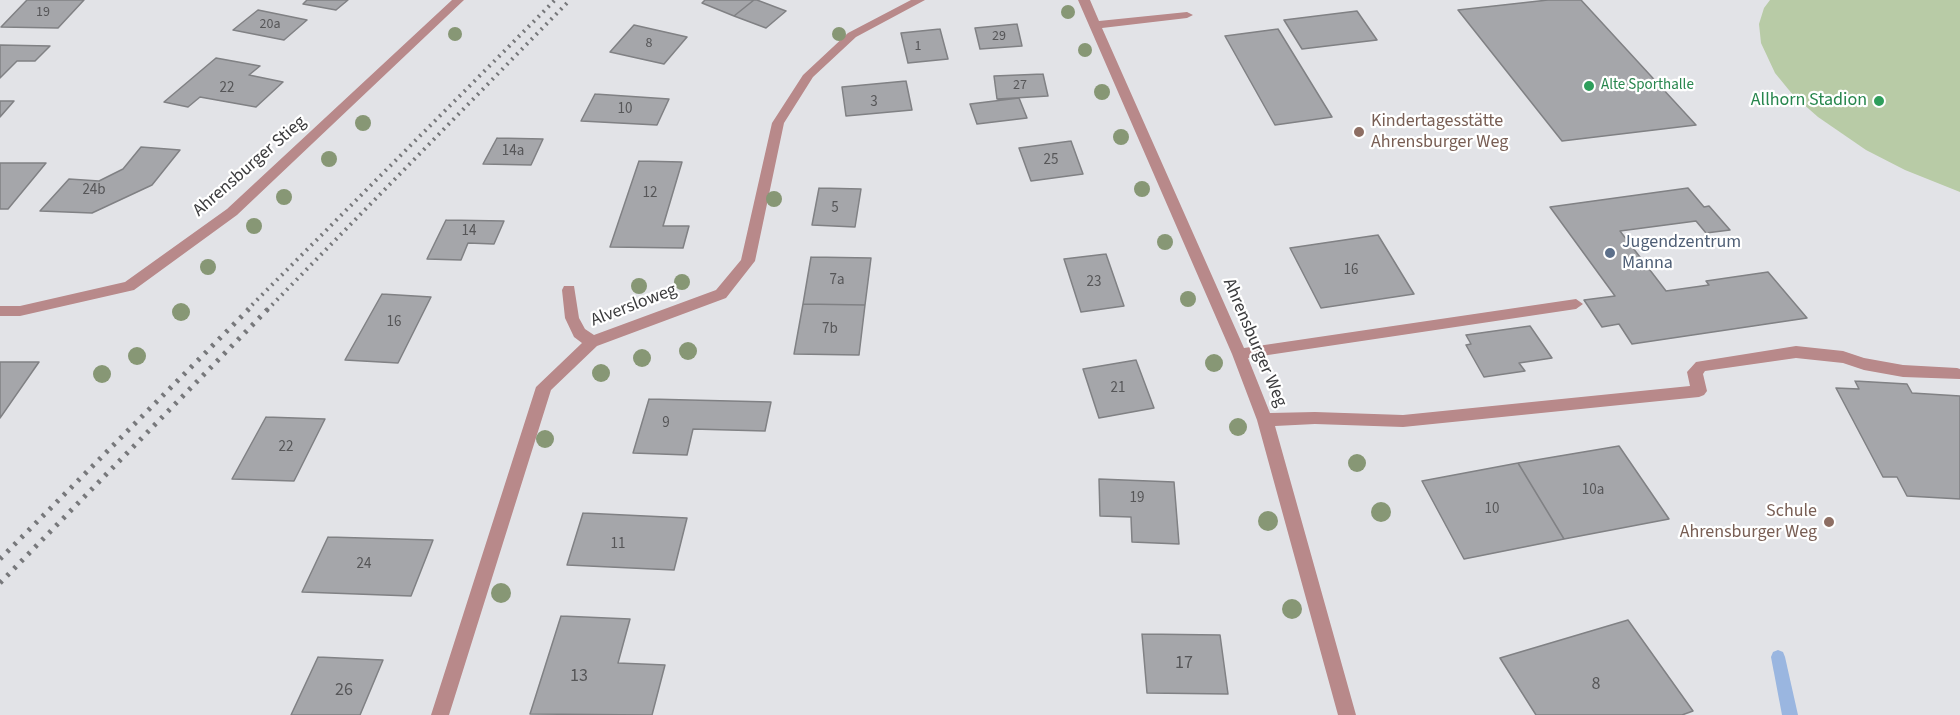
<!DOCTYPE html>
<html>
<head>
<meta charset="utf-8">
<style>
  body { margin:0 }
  canvas { display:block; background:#e2e3e7 }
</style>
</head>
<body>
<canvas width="1960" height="715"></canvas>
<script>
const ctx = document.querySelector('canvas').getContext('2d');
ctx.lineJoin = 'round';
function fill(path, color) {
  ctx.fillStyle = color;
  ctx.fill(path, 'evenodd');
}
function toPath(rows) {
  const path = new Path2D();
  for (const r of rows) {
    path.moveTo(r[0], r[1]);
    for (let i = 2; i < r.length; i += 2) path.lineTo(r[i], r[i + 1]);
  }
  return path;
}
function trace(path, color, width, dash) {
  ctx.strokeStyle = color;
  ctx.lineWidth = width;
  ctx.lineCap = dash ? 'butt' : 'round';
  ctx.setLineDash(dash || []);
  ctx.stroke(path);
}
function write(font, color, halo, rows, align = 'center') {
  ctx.font = font + ' "Source Sans 3",sans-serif';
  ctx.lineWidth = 4.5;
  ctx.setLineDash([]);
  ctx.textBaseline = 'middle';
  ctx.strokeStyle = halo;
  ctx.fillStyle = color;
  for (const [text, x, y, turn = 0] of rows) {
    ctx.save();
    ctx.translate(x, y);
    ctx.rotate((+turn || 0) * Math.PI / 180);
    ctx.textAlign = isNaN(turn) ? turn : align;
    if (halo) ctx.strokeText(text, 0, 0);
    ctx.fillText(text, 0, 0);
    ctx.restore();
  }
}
const green = toPath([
  [1770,0,1960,0,1960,192,1905,170,1866,150,1818,117,1793,95,1775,73,1761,43,1759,24,1764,8]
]);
const stream = toPath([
  [1778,650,1783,652,1785,657,1798,715,1782,715,1771,657,1773,652,1778,650]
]);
const building = toPath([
  [27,0,84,0,58,28,1,27,27,0],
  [307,0,348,0,336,10,303,4,307,0],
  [705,0,754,0,734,16,702,3,705,0],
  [754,0,757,0,786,11,766,28,734,16,754,0],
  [1548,0,1581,0,1696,125,1562,141,1458,10,1548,0],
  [258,10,307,20,284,40,233,30,258,10],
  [1357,11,1377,40,1302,49,1284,20,1357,11],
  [1017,24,1022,46,980,49,975,28,1017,24],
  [634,25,687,37,664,64,610,52,634,25],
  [940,29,948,59,908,63,901,33,940,29],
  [1278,29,1332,117,1275,125,1225,36,1278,29],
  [0,45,50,46,35,61,17,61,0,78,0,45],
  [216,58,260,66,249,75,283,82,256,107,200,97,188,107,164,102,216,58],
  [1043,74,1048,96,997,99,994,76,1043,74],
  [906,81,912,110,846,116,842,87,906,81],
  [595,94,669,99,657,125,581,121,595,94],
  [1019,98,1027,118,977,124,970,104,1019,98],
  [0,101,14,101,0,117,0,101],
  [497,138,543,139,531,165,483,164,497,138],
  [1071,141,1083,174,1031,181,1019,148,1071,141],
  [141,147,180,150,152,185,92,213,40,211,69,179,99,181,123,169,141,147],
  [639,161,682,162,663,226,689,226,683,248,610,247,639,161],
  [0,163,46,163,8,209,0,209,0,163],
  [819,188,861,189,855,227,812,225,819,188],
  [1688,188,1704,207,1709,206,1730,230,1706,233,1696,221,1620,231,1666,291,1709,285,1706,281,1768,272,1807,318,1632,344,1619,324,1602,327,1584,300,1615,296,1550,207,1688,188],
  [446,220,504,221,494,244,468,243,461,260,427,259,446,220],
  [1378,235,1414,294,1321,308,1290,248,1378,235],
  [1106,254,1124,306,1081,312,1064,259,1106,254],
  [811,257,871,258,865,305,803,304,811,257],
  [382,294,431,297,398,363,345,360,382,294],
  [803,304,865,305,859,355,794,354,803,304],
  [1530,326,1552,358,1519,363,1525,371,1484,377,1466,345,1471,344,1466,335,1530,326],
  [1136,360,1154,408,1099,418,1083,369,1136,360],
  [0,362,39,362,0,418,0,362],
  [1855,381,1907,384,1912,393,1960,396,1960,499,1907,496,1897,477,1883,477,1836,388,1859,389,1855,381],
  [649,399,771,402,765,431,693,429,687,455,633,453,649,399],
  [266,417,325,419,294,481,232,479,266,417],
  [1619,446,1669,519,1564,539,1518,463,1619,446],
  [1518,463,1564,539,1464,559,1422,481,1518,463],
  [1099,479,1174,482,1179,544,1132,542,1131,517,1100,516,1099,479],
  [583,513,687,518,674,570,567,565,583,513],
  [328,537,433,540,411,596,302,592,328,537],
  [561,616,630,619,618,663,665,665,652,715,530,714,561,616],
  [1628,620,1693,711,1682,715,1536,715,1500,658,1628,620],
  [1142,634,1220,635,1228,694,1147,693,1142,634],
  [318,657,383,660,360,715,291,715,318,657]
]);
const minor = toPath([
  [452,0,464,0,237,215,134,290,20,316,0,316,0,306,20,306,125,282,227,209,452,0],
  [911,0,925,0,856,37,813,77,784,123,755,261,726,298,597,346,551,390,449,715,431,715,536,387,582,343,574,337,565,318,562,290,564,286,574,286,579,318,585,329,594,335,716,290,741,260,772,123,803,75,848,33,911,0],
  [1078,0,1090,0,1099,21,1187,12,1193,15,1187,18,1102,28,1244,348,1576,299,1583,304,1576,309,1248,358,1270,413,1315,412,1403,415,1690,386,1687,372,1696,362,1796,346,1843,351,1864,358,1903,365,1957,368,1960,369,1960,379,1903,377,1864,370,1843,363,1796,358,1705,371,1703,374,1707,391,1704,395,1699,397,1403,427,1315,424,1275,426,1356,715,1338,715,1257,420,1232,354,1078,0]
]);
const railFar1 = toPath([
  [247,310,555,0],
  [267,310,570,0]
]);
const rail = toPath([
  [0,559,249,309],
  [0,583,268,309]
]);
const trees = [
  [1068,12,7],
  [455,34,7],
  [839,34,7],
  [1085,50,7],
  [1102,92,8],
  [363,123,8],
  [1121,137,8],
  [329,159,8],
  [1142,189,8],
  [284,197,8],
  [774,199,8],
  [254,226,8],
  [1165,242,8],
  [208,267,8],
  [682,282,8],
  [639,286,8],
  [1188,299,8],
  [181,312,9],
  [688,351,9],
  [137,356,9],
  [642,358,9],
  [1214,363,9],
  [601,373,9],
  [102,374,9],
  [1238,427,9],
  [545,439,9],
  [1357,463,9],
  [1381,512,10],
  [1268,521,10],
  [501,593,10],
  [1292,609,10]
];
const markers = [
  [1589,86,6,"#2e9e5b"],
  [1879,101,6,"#2e9e5b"],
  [1359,132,6,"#8d6e63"],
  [1610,253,6,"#5c6f8a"],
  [1829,522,6,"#8d6e63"]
];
const farNumbernames = [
  ["19",43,13],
  ["20a",270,25],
  ["29",999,37],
  ["8",649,44],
  ["1",918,47],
  ["27",1020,86]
];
const farLeisurenames = [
  ["Alte Sporthalle",1601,86]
];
const numberNames = [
  ["22",227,89],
  ["3",874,103],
  ["10",625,110],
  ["14a",513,152],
  ["25",1051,161],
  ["24b",94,191],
  ["12",650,194],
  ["5",835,209],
  ["14",469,232],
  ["16",1351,271],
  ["7a",837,281],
  ["23",1094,283],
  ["16",394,323],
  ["7b",830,330],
  ["21",1118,389],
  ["9",666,424],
  ["22",286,448],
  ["10a",1593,491],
  ["19",1137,499],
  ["10",1492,510],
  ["11",618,545],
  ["24",364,565]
];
const leisureNames = [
  ["Allhorn Stadion",1867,101]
];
const educationNames = [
  ["Kindertagesstätte",1371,122],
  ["Ahrensburger Weg",1371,143],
  ["Schule",1817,512,"right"],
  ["Ahrensburger Weg",1817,533,"right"]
];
const streetNames = [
  ["Ahrensburger Stieg",250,167,-41],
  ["Alversloweg",634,306,-21],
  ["Ahrensburger Weg",1254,343,67]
];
const serviceNames = [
  ["Jugendzentrum",1622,243],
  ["Manna",1622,264]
];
const nearNumbernames = [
  ["17",1184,664],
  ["13",579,677],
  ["8",1596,685],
  ["26",344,691]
];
fill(green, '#b8cba6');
fill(stream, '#9ab6e0');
fill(building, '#a5a6aa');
trace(building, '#808184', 1.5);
fill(minor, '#b8898a');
trace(railFar1, '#77787b', 4, [2, 5]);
trace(rail, '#77787b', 5, [3, 7]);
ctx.fillStyle = '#879775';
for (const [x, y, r] of trees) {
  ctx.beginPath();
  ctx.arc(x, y, r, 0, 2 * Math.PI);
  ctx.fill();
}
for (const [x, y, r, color] of markers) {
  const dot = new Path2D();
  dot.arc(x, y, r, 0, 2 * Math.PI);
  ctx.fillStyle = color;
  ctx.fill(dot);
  trace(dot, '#fff', 2);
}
write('14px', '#565658', null, farNumbernames);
write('15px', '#27864d', '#fff', farLeisurenames, 'left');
write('15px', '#565658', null, numberNames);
write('18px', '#27864d', '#fff', leisureNames, 'right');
write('18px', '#785e54', '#fff', educationNames, 'left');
write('18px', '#3b3b3d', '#fff', streetNames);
write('18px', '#4e5e75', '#fff', serviceNames, 'left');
write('18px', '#565658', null, nearNumbernames);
</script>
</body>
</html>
